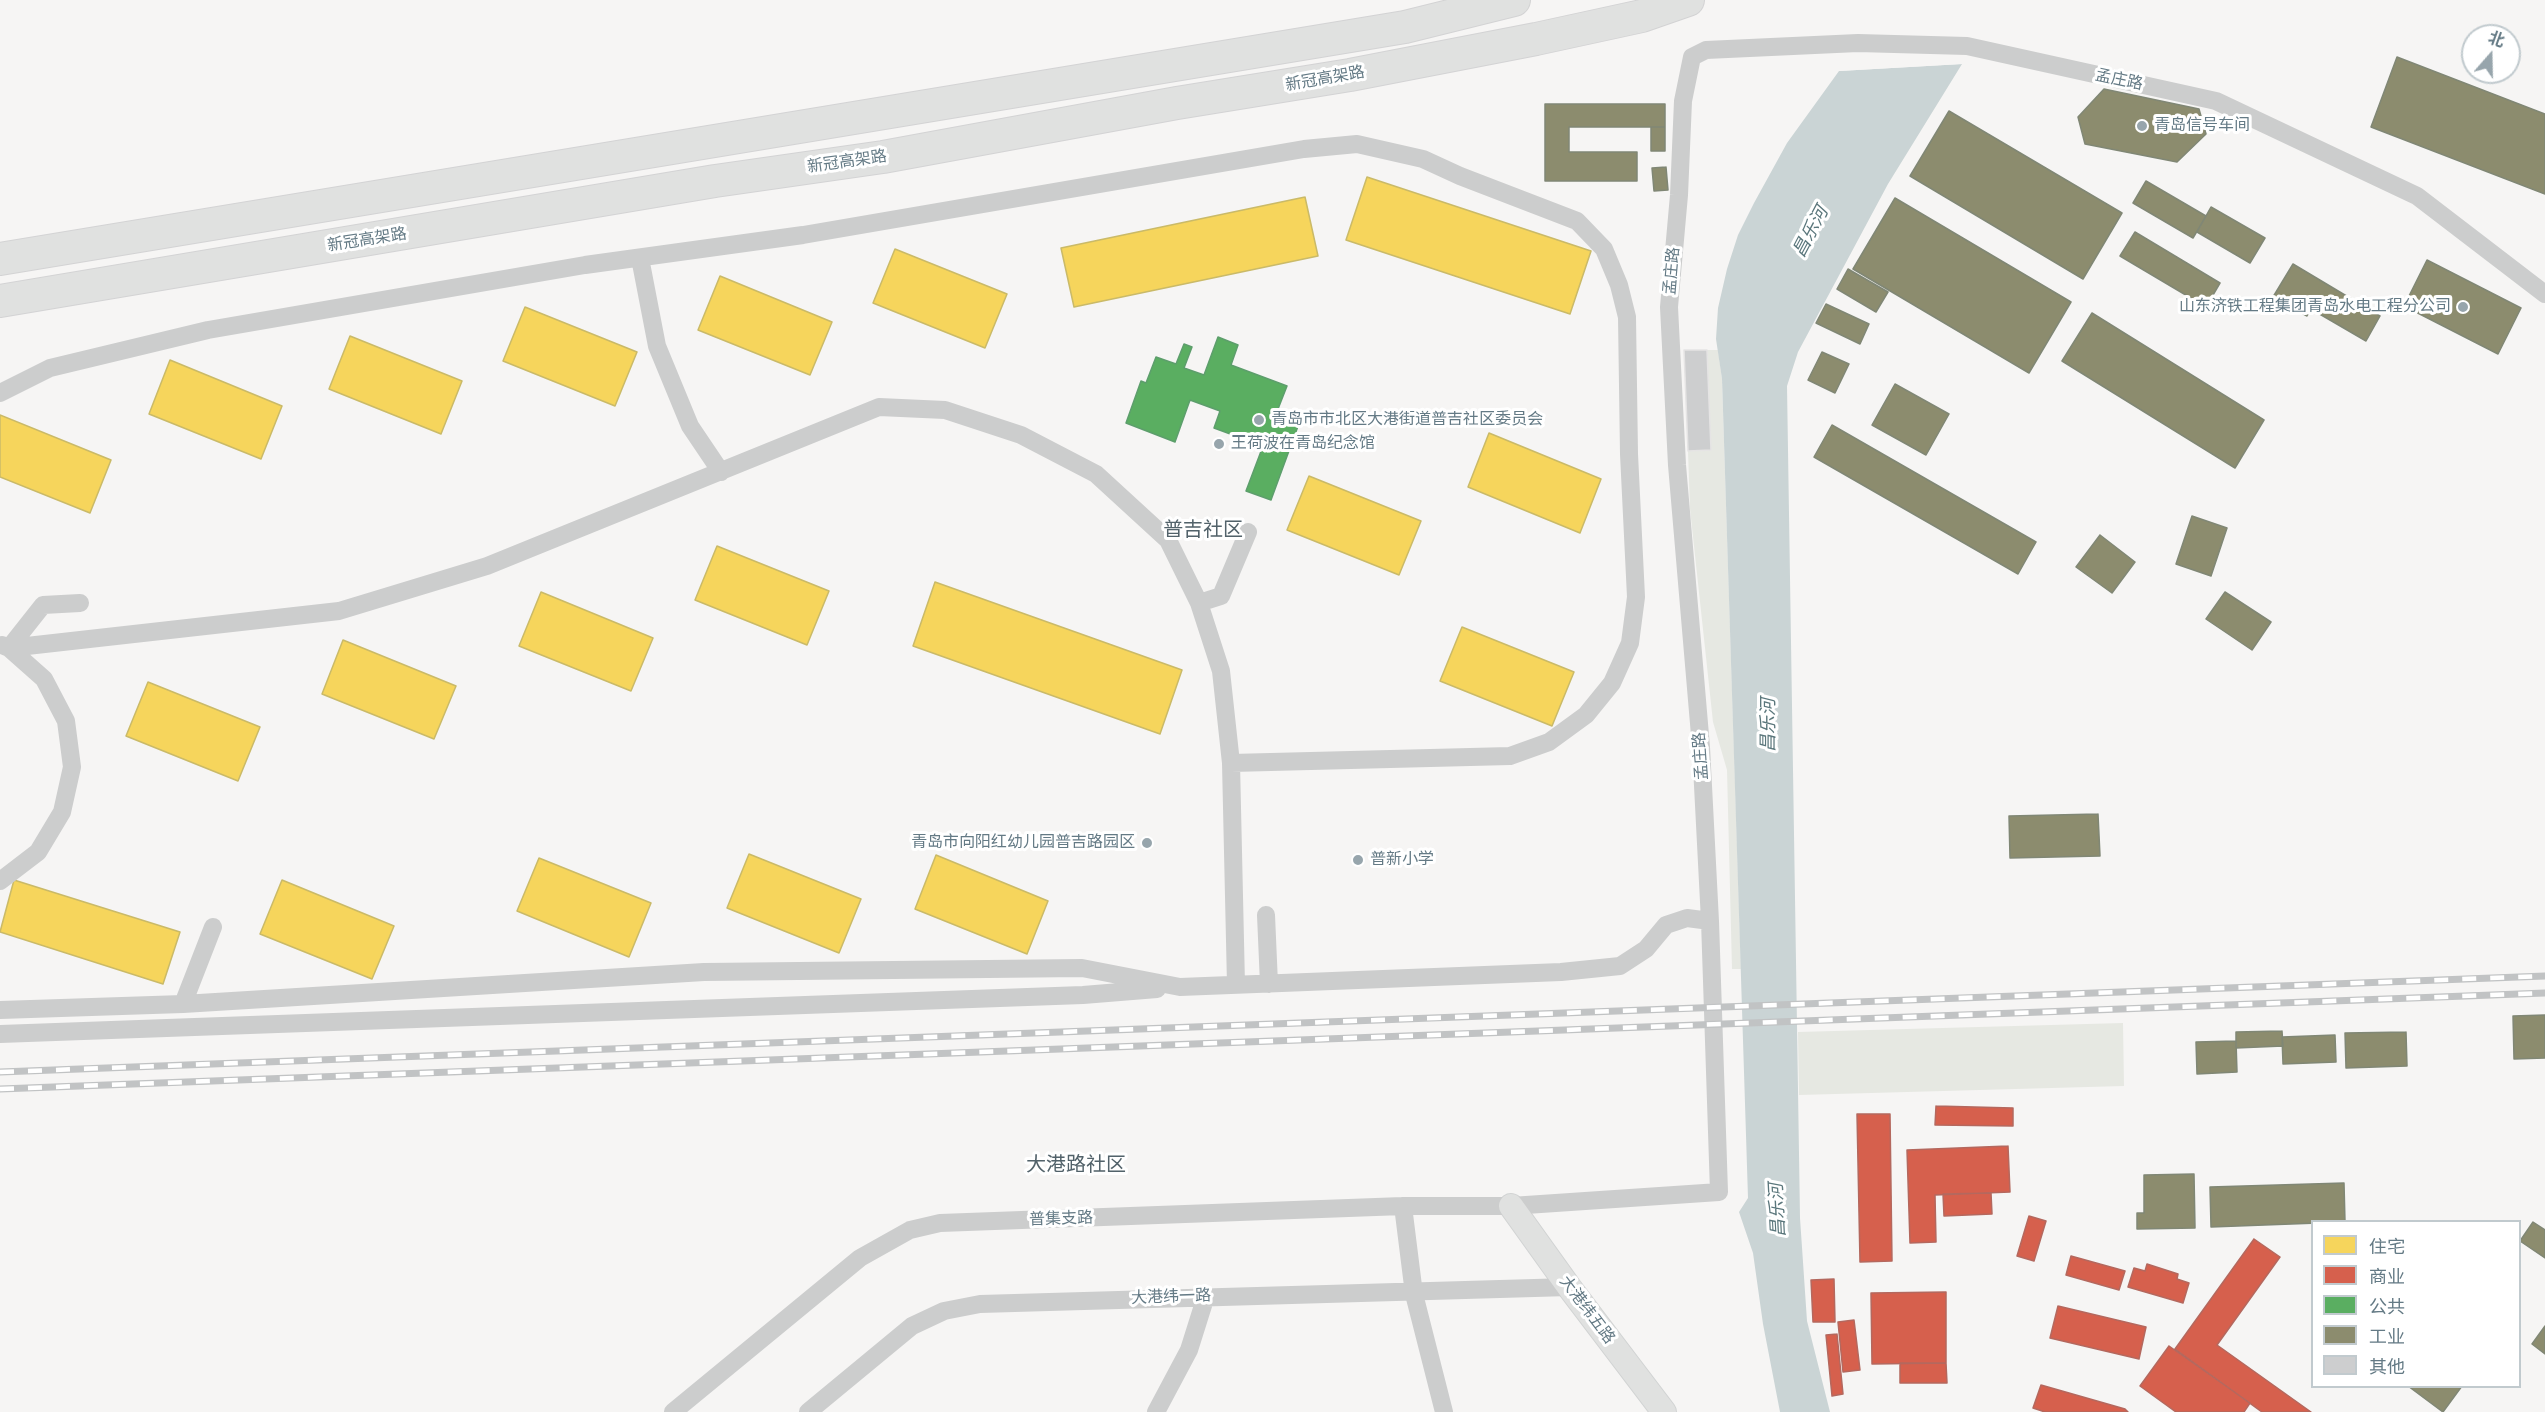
<!DOCTYPE html>
<html>
<head>
<meta charset="utf-8">
<style>
  body { margin:0 }
  #map { position:relative; width:2545px; height:1412px; overflow:hidden; background:#f6f5f4; font-family:Manrope,"Noto Sans SC",sans-serif }
  canvas { display:block }
  .legend { position:absolute; left:2311px; top:1220px; width:210px; height:168px; box-sizing:border-box; background:#fff; border:2px solid #c1cace; margin:0; padding:8px 10px; list-style:none; font-size:18px; color:#647a85 }
  .legend li { display:flex; align-items:center; gap:12px; height:30px }
  .legend b { width:30px; border:2px solid #c1cace }
  .north { position:absolute; left:2461px; top:24px; width:60px; height:60px; box-sizing:border-box; background:#fff; border:2px solid #c1cace; border-radius:50%; rotate:20deg; font-size:16px; font-weight:700; line-height:24px; text-align:center; color:#647a85 }
  .north::after { content:''; display:block; margin:auto; width:21px; height:27px; background:#97a5ac; clip-path:polygon(50% 0,100% 100%,50% 72%,0 100%) }
</style>
</head>
<body>
<div id="map">
<canvas width="2545" height="1412"></canvas>
<ul class="legend">
<li><b style="height:16px;background:#f6d55c"></b>住宅</li>
<li><b style="height:16px;background:#d6604d"></b>商业</li>
<li><b style="height:16px;background:#5aae61"></b>公共</li>
<li><b style="height:16px;background:#8c8c6e"></b>工业</li>
<li><b style="height:16px;background:#cdcecf"></b>其他</li>
</ul>
<div class="north">北</div>
</div>
<script>
const ctx = document.querySelector('canvas').getContext('2d');
ctx.lineJoin = 'round';
function fill(path, color) {
  ctx.fillStyle = color;
  ctx.fill(path, 'evenodd');
}
function toPath(rows) {
  const path = new Path2D();
  for (const r of rows) {
    path.moveTo(r[0], r[1]);
    for (let i = 2; i < r.length; i += 2) path.lineTo(r[i], r[i + 1]);
  }
  return path;
}
function trace(path, color, width, dash) {
  ctx.strokeStyle = color;
  ctx.lineWidth = width;
  ctx.lineCap = dash ? 'butt' : 'round';
  ctx.setLineDash(dash || []);
  ctx.stroke(path);
}
function write(font, color, halo, rows, align = 'center') {
  ctx.font = font + ' Manrope,"Noto Sans SC",sans-serif';
  ctx.lineWidth = 6;
  ctx.setLineDash([]);
  ctx.textBaseline = 'middle';
  ctx.strokeStyle = halo;
  ctx.fillStyle = color;
  for (const [text, x, y, turn = 0] of rows) {
    ctx.save();
    ctx.translate(x, y);
    ctx.rotate((+turn || 0) * Math.PI / 180);
    ctx.textAlign = isNaN(turn) ? turn : align;
    if (halo) ctx.strokeText(text, 0, 0);
    ctx.fillText(text, 0, 0);
    ctx.restore();
  }
}
const green = toPath([
  [1707,350,1718,350,1722,379,1741,969,1732,969,1727,770,1713,722,1690,509,1688,451,1711,450],
  [2123,1023,2124,1086,1799,1095,1798,1032]
]);
const water = toPath([
  [1962,64,1888,184,1798,352,1787,386,1800,1218,1807,1321,1830,1412,1780,1412,1763,1324,1753,1253,1739,1212,1748,1198,1722,379,1716,339,1718,308,1727,269,1738,235,1754,203,1787,143,1839,71]
]);
const pier = toPath([
  [1964,62,1962,64,1839,71,1841,68]
]);
const homes = toPath([
  [1367,177,1591,251,1570,314,1346,240,1367,177],
  [1305,197,1318,256,1074,307,1061,248,1305,197],
  [895,249,1007,294,985,348,873,303,895,249],
  [720,276,832,322,810,375,698,330,720,276],
  [525,307,637,352,615,406,503,361,525,307],
  [350,336,462,381,441,434,329,389,350,336],
  [170,360,282,406,261,459,149,414,170,360],
  [0,415,111,460,90,513,0,477,0,415],
  [1489,433,1601,479,1580,533,1468,487,1489,433],
  [1309,476,1421,521,1399,575,1287,530,1309,476],
  [717,546,829,591,807,645,695,600,717,546],
  [935,582,1182,670,1160,734,913,646,935,582],
  [541,592,653,638,631,691,519,646,541,592],
  [1462,627,1574,672,1552,726,1440,681,1462,627],
  [343,640,456,686,434,739,322,694,343,640],
  [148,682,260,727,238,781,126,736,148,682],
  [749,854,861,899,839,953,727,908,749,854],
  [936,855,1048,901,1027,954,915,909,936,855],
  [539,858,651,903,629,957,517,911,539,858],
  [14,880,180,932,163,984,0,932,14,880],
  [282,880,394,926,372,979,260,934,282,880]
]);
const shops = toPath([
  [1936,1106,2013,1108,2013,1126,1935,1125,1936,1106],
  [1857,1114,1890,1114,1892,1261,1860,1262,1857,1114],
  [2008,1146,2010,1192,1935,1195,1936,1242,1910,1243,1907,1150,2008,1146],
  [1991,1193,1992,1214,1944,1216,1943,1194,1991,1193],
  [2029,1216,2046,1221,2034,1261,2017,1256,2029,1216],
  [2254,1239,2280,1257,2217,1345,2311,1412,2262,1412,2175,1349,2254,1239],
  [2071,1256,2125,1271,2119,1290,2066,1275,2071,1256],
  [2147,1264,2178,1274,2177,1279,2189,1283,2183,1303,2128,1287,2134,1268,2145,1271,2147,1264],
  [1834,1279,1835,1322,1813,1322,1811,1280,1834,1279],
  [1946,1292,1946,1363,1872,1364,1871,1293,1946,1292],
  [2058,1306,2146,1327,2139,1359,2050,1338,2058,1306],
  [1854,1320,1860,1370,1843,1372,1838,1322,1854,1320],
  [1837,1334,1843,1394,1832,1396,1826,1335,1837,1334],
  [2169,1346,2250,1403,2244,1412,2176,1412,2140,1386,2169,1346],
  [1900,1363,1946,1363,1947,1383,1900,1383,1900,1363],
  [2041,1385,2125,1409,2128,1412,2045,1412,2033,1408,2041,1385]
]);
const public = toPath([
  [1218,337,1238,345,1231,365,1287,386,1278,409,1301,418,1271,500,1246,491,1263,446,1214,428,1220,411,1190,400,1175,442,1126,423,1141,381,1146,383,1156,357,1176,364,1184,344,1192,347,1184,368,1204,375,1218,337]
]);
const industry = toPath([
  [2397,57,2545,114,2545,194,2371,127,2397,57],
  [2104,89,2199,109,2206,134,2177,162,2085,144,2078,117,2104,89],
  [1545,104,1665,104,1665,127,1569,127,1569,152,1637,152,1637,181,1545,181,1545,104],
  [1949,111,2122,213,2083,279,1910,176,1949,111],
  [1651,127,1665,127,1665,151,1651,151,1651,127],
  [1666,167,1668,190,1654,191,1652,168,1666,167],
  [2146,181,2206,216,2193,238,2133,203,2146,181],
  [1895,198,2071,302,2029,373,1853,269,1895,198],
  [2211,207,2265,238,2250,263,2197,232,2211,207],
  [2135,232,2220,283,2206,307,2120,256,2135,232],
  [2427,260,2521,308,2498,354,2404,306,2427,260],
  [2293,264,2380,316,2366,341,2311,309,2307,316,2273,297,2293,264],
  [1848,269,1888,292,1876,312,1837,289,1848,269],
  [1826,304,1869,324,1860,344,1816,323,1826,304],
  [2092,313,2264,420,2235,468,2062,361,2092,313],
  [1822,352,1849,364,1835,393,1808,380,1822,352],
  [1895,384,1949,414,1926,455,1872,425,1895,384],
  [1832,425,2036,542,2018,574,1814,457,1832,425],
  [2192,516,2227,528,2211,576,2176,564,2192,516],
  [2100,535,2135,562,2112,593,2076,567,2100,535],
  [2225,592,2271,622,2252,650,2206,619,2225,592],
  [2098,814,2100,856,2010,858,2009,816,2098,814],
  [2545,1015,2545,1058,2514,1059,2513,1016,2545,1015],
  [2282,1031,2283,1046,2236,1048,2236,1032,2282,1031],
  [2406,1032,2407,1066,2346,1068,2345,1033,2406,1032],
  [2335,1035,2336,1062,2283,1064,2282,1037,2335,1035],
  [2236,1041,2237,1072,2197,1074,2196,1042,2236,1041],
  [2194,1174,2195,1228,2137,1229,2137,1213,2144,1213,2144,1175,2194,1174],
  [2344,1183,2345,1222,2211,1227,2210,1187,2344,1183],
  [2533,1222,2545,1230,2545,1258,2520,1241,2533,1222],
  [2545,1326,2545,1354,2532,1344,2545,1326],
  [2408,1386,2462,1386,2443,1412,2408,1386]
]);
const building = toPath([
  [1684,350,1707,350,1711,450,1688,451,1684,350]
]);
const street = toPath([
  [640,258,657,346,690,426,721,472],
  [0,393,50,368,208,330,585,265,803,235,1304,149,1357,144,1423,159,1460,176,1577,221,1604,249,1619,285,1627,317,1629,454,1636,597,1630,643,1612,683,1586,715,1549,742,1510,756,1231,763],
  [1199,603,1221,596,1248,532],
  [9,648,339,611,487,566,879,407,945,410,1021,435,1096,474,1168,540,1199,603,1221,671,1231,763,1236,985],
  [9,648,43,605,80,603],
  [0,881,38,852,62,812,72,767,66,721,44,679,9,648,2,645],
  [1266,915,1269,984],
  [183,1004,704,972,1082,968,1180,987,1561,972,1620,966,1646,949,1666,925,1687,918,1710,921],
  [0,1010,183,1004,213,927],
  [0,1034,1083,995,1157,989],
  [1403,1206,1414,1294,1444,1412],
  [673,1412,860,1258,910,1230,940,1223,1403,1206,1511,1206,1719,1192,1710,921,1701,747,1677,465,1669,307,1679,195,1683,101,1692,57,1706,50,1858,43,1967,46,2216,101,2417,196,2545,294],
  [808,1412,912,1326,944,1311,980,1304,1569,1287],
  [1156,1412,1189,1350,1206,1296]
]);
const secondary = toPath([
  [1511,1206,1569,1287,1664,1412]
]);
const highway = toPath([
  [0,259,1405,27,1514,0],
  [0,301,715,181,883,157,1177,103,1350,75,1536,39,1642,16,1688,0]
]);
const rail = toPath([
  [0,1072,2545,976],
  [0,1089,2545,993]
]);
const markers = [
  [2142,126,6,"#97a5ac"],
  [2463,307,6,"#97a5ac"],
  [1259,420,6,"#97a5ac"],
  [1219,444,6,"#97a5ac"],
  [1147,843,6,"#97a5ac"],
  [1358,860,6,"#97a5ac"]
];
const streetNames = [
  ["新冠高架路",1325,79,-10],
  ["孟庄路",2119,80,12],
  ["新冠高架路",847,162,-8],
  ["新冠高架路",367,240,-9],
  ["孟庄路",1672,271,-85],
  ["孟庄路",1701,756,-94],
  ["普集支路",1061,1219,-2],
  ["大港纬一路",1171,1297,-2],
  ["大港纬五路",1587,1310,53]
];
const poiNames = [
  ["青岛信号车间",2154,126],
  ["山东济铁工程集团青岛水电工程分公司",2451,307,"right"],
  ["青岛市市北区大港街道普吉社区委员会",1271,420],
  ["王荷波在青岛纪念馆",1231,444],
  ["青岛市向阳红幼儿园普吉路园区",1135,843,"right"],
  ["普新小学",1370,860]
];
const waterNames = [
  ["昌乐河",1811,232,-62],
  ["昌乐河",1769,725,-90],
  ["昌乐河",1778,1210,-93]
];
const quarterNames = [
  ["普吉社区",1203,530],
  ["大港路社区",1076,1165]
];
fill(green, '#e6e8e2');
fill(water, '#cad4d5');
fill(pier, '#f6f5f4');
fill(homes, '#f6d55c');
trace(homes, '#caba68', 1.5);
fill(shops, '#d6604d');
trace(shops, '#b4685e', 1.5);
fill(public, '#5aae61');
trace(public, '#5d9e6c', 1.5);
fill(industry, '#8c8c6e');
trace(industry, '#808775', 1.5);
fill(building, '#cdcecf');
trace(building, '#e5e4e4', 1.5);
trace(secondary, '#d1d3d3', 26);
trace(highway, '#d3d3d4', 34);
trace(street, '#cccdcd', 18);
trace(secondary, '#e0e1e0', 24);
trace(highway, '#e0e1e0', 32);
trace(rail, '#c1c3c4', 7);
trace(rail, '#fff', 4.5, [14]);
for (const [x, y, r, color] of markers) {
  const dot = new Path2D();
  dot.arc(x, y, r, 0, 2 * Math.PI);
  ctx.fillStyle = color;
  ctx.fill(dot);
  trace(dot, '#fff', 2);
}
write('16px', '#647a85', '#fff', streetNames);
write('16px', '#647a85', '#fff', poiNames, 'left');
write('italic 18px', '#5a767b', '#fff', waterNames);
write('20px', '#52626a', '#fff', quarterNames);
</script>
</body>
</html>
